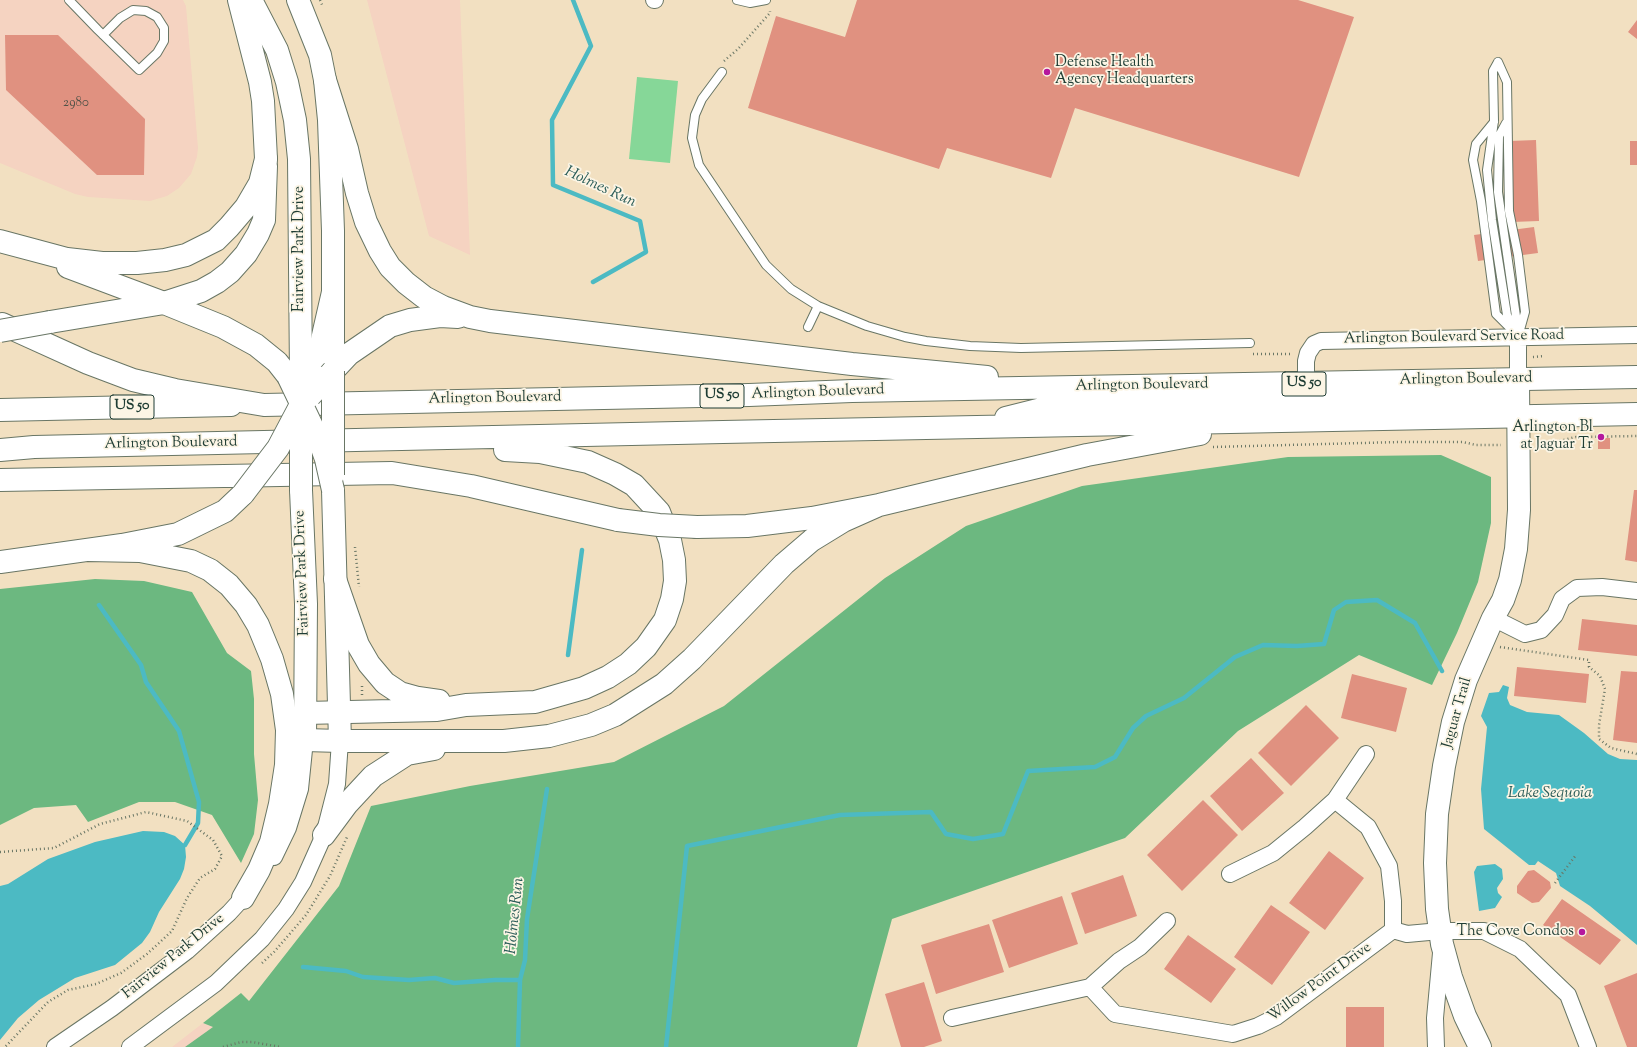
<!DOCTYPE html>
<html>
<head>
<meta charset="utf-8">
<style>
  body { margin:0 }
  canvas { display:block; background:#f2e0c1 }
</style>
</head>
<body>
<canvas width="1637" height="1047"></canvas>
<script>
const ctx = document.querySelector('canvas').getContext('2d');
ctx.lineJoin = 'round';
function fill(path, color) {
  ctx.fillStyle = color;
  ctx.fill(path, 'evenodd');
}
function toPath(rows) {
  const path = new Path2D();
  for (const r of rows) {
    path.moveTo(r[0], r[1]);
    for (let i = 2; i < r.length; i += 2) path.lineTo(r[i], r[i + 1]);
  }
  return path;
}
function trace(path, color, width, dash) {
  ctx.strokeStyle = color;
  ctx.lineWidth = width;
  ctx.lineCap = dash ? 'butt' : 'round';
  ctx.setLineDash(dash || []);
  ctx.stroke(path);
}
function write(font, color, halo, rows, align = 'center') {
  ctx.font = font + ' "Sorts Mill Goudy",serif';
  ctx.lineWidth = 3.5;
  ctx.setLineDash([]);
  ctx.textBaseline = 'middle';
  ctx.strokeStyle = halo;
  ctx.fillStyle = color;
  for (const [text, x, y, turn = 0] of rows) {
    ctx.save();
    ctx.translate(x, y);
    ctx.rotate((+turn || 0) * Math.PI / 180);
    ctx.textAlign = isNaN(turn) ? turn : align;
    if (halo) ctx.strokeText(text, 0, 0);
    ctx.fillText(text, 0, 0);
    ctx.restore();
  }
}
const built = toPath([
  [0,0,183,0,186,6,198,148,197,157,191,174,179,188,167,196,150,201,88,197,75,194,0,163],
  [367,0,460,0,470,255,429,236],
  [203,1023,272,1047,172,1047]
]);
const green = toPath([
  [637,77,678,81,670,163,629,159]
]);
const forest = toPath([
  [1441,455,1491,477,1491,523,1478,582,1457,633,1432,685,1359,655,1238,731,1125,838,892,919,857,1047,185,1047,213,1027,203,1023,241,993,249,1001,339,886,371,806,470,786,614,762,724,706,885,578,966,526,1082,486,1288,457],
  [95,579,144,581,192,592,227,653,251,671,254,699,254,754,258,800,254,834,241,863,212,815,175,802,139,802,88,822,76,805,34,808,0,825,0,589]
]);
const water = toPath([
  [1503,685,1509,687,1507,698,1510,705,1527,712,1559,715,1584,733,1608,754,1620,759,1637,760,1637,945,1590,906,1560,886,1556,873,1538,861,1535,865,1529,865,1484,829,1481,789,1487,727,1481,716,1489,693,1499,692],
  [143,831,164,832,175,836,185,845,186,857,184,869,180,879,159,912,150,932,142,943,115,965,75,978,39,1000,18,1018,0,1040,0,886,8,884,48,859,95,842],
  [1495,864,1502,869,1503,879,1497,888,1498,893,1502,897,1495,908,1479,911,1474,872,1477,866]
]);
const stream = toPath([
  [573,0,591,46,552,120,553,185,640,221,646,252,593,282],
  [99,605,141,665,146,682,179,731,199,802,198,823,185,845],
  [568,655,582,550],
  [303,967,346,971,363,977,409,980,435,978,454,983,495,980,520,980],
  [518,1047,520,980,525,960,527,919,547,789],
  [666,1047,687,846,840,815,931,812,946,834,973,839,1003,834,1028,771,1095,767,1115,757,1133,728,1146,716,1184,698,1235,657,1263,645,1297,646,1324,644,1334,610,1346,602,1377,600,1415,623,1442,671]
]);
const building = toPath([
  [857,0,1298,0,1354,17,1299,177,1075,108,1051,178,947,148,939,169,748,108,776,16,845,37],
  [1637,20,1637,39,1628,32],
  [5,35,58,35,145,119,144,175,97,175,6,90],
  [1536,140,1539,221,1512,222,1509,141],
  [1630,141,1637,141,1637,165,1630,165],
  [1534,227,1538,253,1478,261,1474,235],
  [1598,438,1610,438,1610,449,1598,449],
  [1634,490,1637,490,1637,562,1625,560],
  [1582,619,1637,625,1637,656,1578,650],
  [1517,667,1589,674,1586,703,1514,696],
  [1621,671,1637,672,1637,743,1613,740],
  [1352,674,1407,688,1396,732,1341,718],
  [1306,705,1339,738,1291,786,1258,753],
  [1251,758,1284,793,1242,831,1210,796],
  [1203,800,1238,835,1182,891,1147,855],
  [1329,851,1364,878,1325,930,1289,903],
  [1534,870,1550,882,1551,888,1539,902,1532,903,1517,893,1517,886,1528,871],
  [1123,875,1137,916,1085,934,1071,893],
  [1062,896,1078,944,1009,968,992,920],
  [1562,899,1621,940,1600,965,1543,925],
  [1271,905,1310,932,1272,985,1234,957],
  [989,924,1004,972,936,994,921,945],
  [1188,935,1236,969,1211,1003,1164,969],
  [1637,973,1637,1047,1627,1047,1604,986],
  [924,982,942,1041,924,1047,901,1047,885,994],
  [1346,1007,1384,1007,1384,1047,1346,1047]
]);
const path = toPath([
  [320,0,323,7],
  [724,61,738,49,770,13,770,11],
  [1253,354,1292,354],
  [1533,357,1544,356],
  [1536,444,1550,443,1576,437,1637,436],
  [1213,447,1399,442,1463,442,1476,445,1501,445],
  [355,547,359,587],
  [1500,647,1589,660,1589,667,1600,676,1605,689,1599,725,1599,739,1611,748,1637,754],
  [362,695,362,684],
  [0,852,54,848,100,824,146,812,187,821,213,840,222,856,215,869,200,878,187,898,172,931,147,954,121,973,96,984,68,990,48,1002,5,1047],
  [1555,883,1576,855],
  [262,963,274,952,306,915,330,876,347,837],
  [223,1047,241,1042,252,1042,281,1047]
]);
const lane = toPath([
  [69,0,98,30,139,70,157,53,164,41,164,28,157,17,146,11,133,10,120,18,103,35],
  [737,0,750,3,766,0],
  [1498,62,1493,71,1494,121,1487,170,1492,220,1507,315,1518,337],
  [1498,62,1507,82,1509,211,1518,255,1525,312,1518,337],
  [722,72,702,99,695,115,692,138,699,165,766,265,791,289,818,306,867,326,905,337,926,341,970,346,1021,348,1250,343],
  [1494,122,1476,144,1473,160,1481,201,1496,314,1515,333],
  [1506,123,1499,136,1498,192,1518,330],
  [808,327,818,306]
]);
const street = toPath([
  [654,0,655,0],
  [1518,337,1518,379],
  [1306,384,1306,361,1308,353,1314,344,1321,341,1637,335],
  [1493,618,1525,634,1541,630,1555,615,1562,599,1577,588,1602,587,1637,591],
  [1335,800,1368,827,1389,866,1393,901,1393,930],
  [274,857,288,828,300,789,305,740],
  [1230,874,1273,853,1305,827,1335,800,1366,754],
  [1393,930,1407,934,1440,931,1484,931,1520,949,1568,995,1588,1047],
  [1090,987,1119,961,1140,947,1167,921],
  [952,1018,1090,987,1115,1014,1233,1034,1258,1026,1276,1017,1393,930],
  [55,1047,112,1008,187,951,229,913,250,890],
  [130,1047,216,983,262,939,286,909,303,882,324,835,337,784,340,741],
  [1436,1047,1435,1018,1441,953]
]);
const secondary = toPath([
  [239,0,260,82,263,101,266,159],
  [251,0,277,50,287,82,295,120,299,159,301,376],
  [298,0,320,55,325,80,329,120,333,231,333,371],
  [301,490,306,604,305,740],
  [333,490,340,741],
  [1480,1047,1465,1016,1451,977,1442,944,1437,909,1435,863,1437,814,1444,766,1453,722,1466,680,1493,618,1503,600,1510,580,1516,549,1519,510,1518,379]
]);
const primary = toPath([
  [164,303,223,327,256,345,277,362,288,376],
  [50,322,164,303,201,291,217,282,230,272,246,254,258,234,264,220,266,166],
  [0,410,231,405]
]);
const highway = toPath([
  [325,80,347,149,357,193,366,222,380,251,390,267,406,283,424,297,443,307,470,317,490,321,852,364,987,377],
  [0,241,67,259,102,263,137,263,165,260,186,255,216,240,229,227,246,207,260,183,266,159],
  [68,267,164,303],
  [2,324,88,363,133,380,175,390,264,405,749,395,852,391,1637,377],
  [333,371,349,354,390,326,410,320,440,316,458,317],
  [314,375,333,292],
  [1006,418,1046,408,1500,398,1511,391,1518,379],
  [0,450,34,447,723,432,1637,414],
  [0,480,392,473,471,486,618,520],
  [697,527,747,526,812,518,879,505,1087,455,1200,434],
  [88,550,140,551,191,561,210,570,229,585,246,605,258,625,272,659,282,694,287,730,286,765,280,804,271,842,259,870,243,898],
  [0,562,122,545,178,534,225,511,243,494],
  [335,579,358,645,369,664,385,683,400,693,418,698,439,701],
  [305,713,437,710,466,705,535,702,584,688,608,677,628,664,646,647,665,620,672,599,675,581,674,560,670,540,659,512,634,485,615,474,588,462,540,452,505,450],
  [305,740,340,741,504,741,549,736,591,725,615,715,664,684,692,659,784,564,812,540,843,521,879,505],
  [324,835,347,804,373,776,407,754,434,749]
]);
const secondaryBridge = toPath([
  [333,371,333,475],
  [301,490,301,376]
]);
const primaryBridge = toPath([
  [0,331,50,322],
  [288,376,321,445,326,459,333,490]
]);
const highwayBridge = toPath([
  [310,396,333,371],
  [243,494,278,448,306,395,314,375],
  [618,520,659,525,697,527]
]);
const markers = [
  [1047,72,4,"#b5179e"],
  [1601,437,4,"#b5179e"],
  [1582,932,4,"#b5179e"]
];
const numberNames = [
  ["2980",76,104]
];
const shields = [
  [1304,384,44],
  [722,396,44],
  [132,407,44]
];
const shieldNames = [
  ["US 50",1304,384],
  ["US 50",722,396],
  ["US 50",132,407]
];
const poiNames = [
  ["Defense Health",1055,63,"left"],
  ["Agency Headquarters",1055,80,"left"],
  ["Arlington Bl",1593,428],
  ["at Jaguar Tr",1593,445],
  ["The Cove Condos",1574,932]
];
const streetNames = [
  ["Fairview Park Drive",300,249,-90],
  ["Arlington Boulevard Service Road",1454,338,-1],
  ["Arlington Boulevard",1466,380,-1],
  ["Arlington Boulevard",1142,386,-1],
  ["Arlington Boulevard",818,393,-2],
  ["Arlington Boulevard",495,399,-1],
  ["Arlington Boulevard",171,444,-1],
  ["Fairview Park Drive",303,573,-92],
  ["Jaguar Trail",1458,713,-74],
  ["Fairview Park Drive",174,957,-39],
  ["Willow Point Drive",1320,983,-36]
];
const waterNames = [
  ["Holmes Run",600,188,25],
  ["Lake Sequoia",1550,794],
  ["Holmes Run",516,916,-84]
];
fill(built, '#f5d3c1');
fill(green, '#86d798');
fill(forest, '#6cb880');
fill(water, '#4cbac3');
trace(stream, '#4cbac3', 4.5);
fill(building, '#e09180');
trace(lane, '#697665', 10);
trace(street, '#697665', 18);
trace(secondary, '#697665', 24);
trace(primary, '#697665', 24);
trace(highway, '#697665', 24);
trace(path, '#697665', 2.5, [1, 3]);
trace(lane, '#fff', 8);
trace(street, '#fff', 16);
trace(secondary, '#fff', 22);
trace(primary, '#fff', 22);
trace(highway, '#fff', 22);
trace(secondaryBridge, '#697665', 24, []);
trace(primaryBridge, '#697665', 24, []);
trace(highwayBridge, '#697665', 24, []);
trace(secondaryBridge, '#fff', 22);
trace(primaryBridge, '#fff', 22);
trace(highwayBridge, '#fff', 22);
for (const [x, y, r, color] of markers) {
  const dot = new Path2D();
  dot.arc(x, y, r, 0, 2 * Math.PI);
  ctx.fillStyle = color;
  ctx.fill(dot);
  trace(dot, '#fcf5e5', 1.5);
}
write('13px', '#4f5247', null, numberNames);
for (const [x, y, w] of shields) {
  const box = new Path2D();
  box.roundRect(x - w / 2, y - 12, w, 24, 3);
  ctx.fillStyle = '#fcf5e5';
  ctx.fill(box);
  trace(box, '#1f3d34', 1);
}
write('bold 14px', '#1f3d34', null, shieldNames);
write('15px', '#1f3d34', '#fcf5e5', poiNames, 'right');
write('15px', '#1f3d34', '#fcf5e5', streetNames);
write('italic 16px', '#2a5c58', '#fcf5e5', waterNames);
</script>
</body>
</html>
